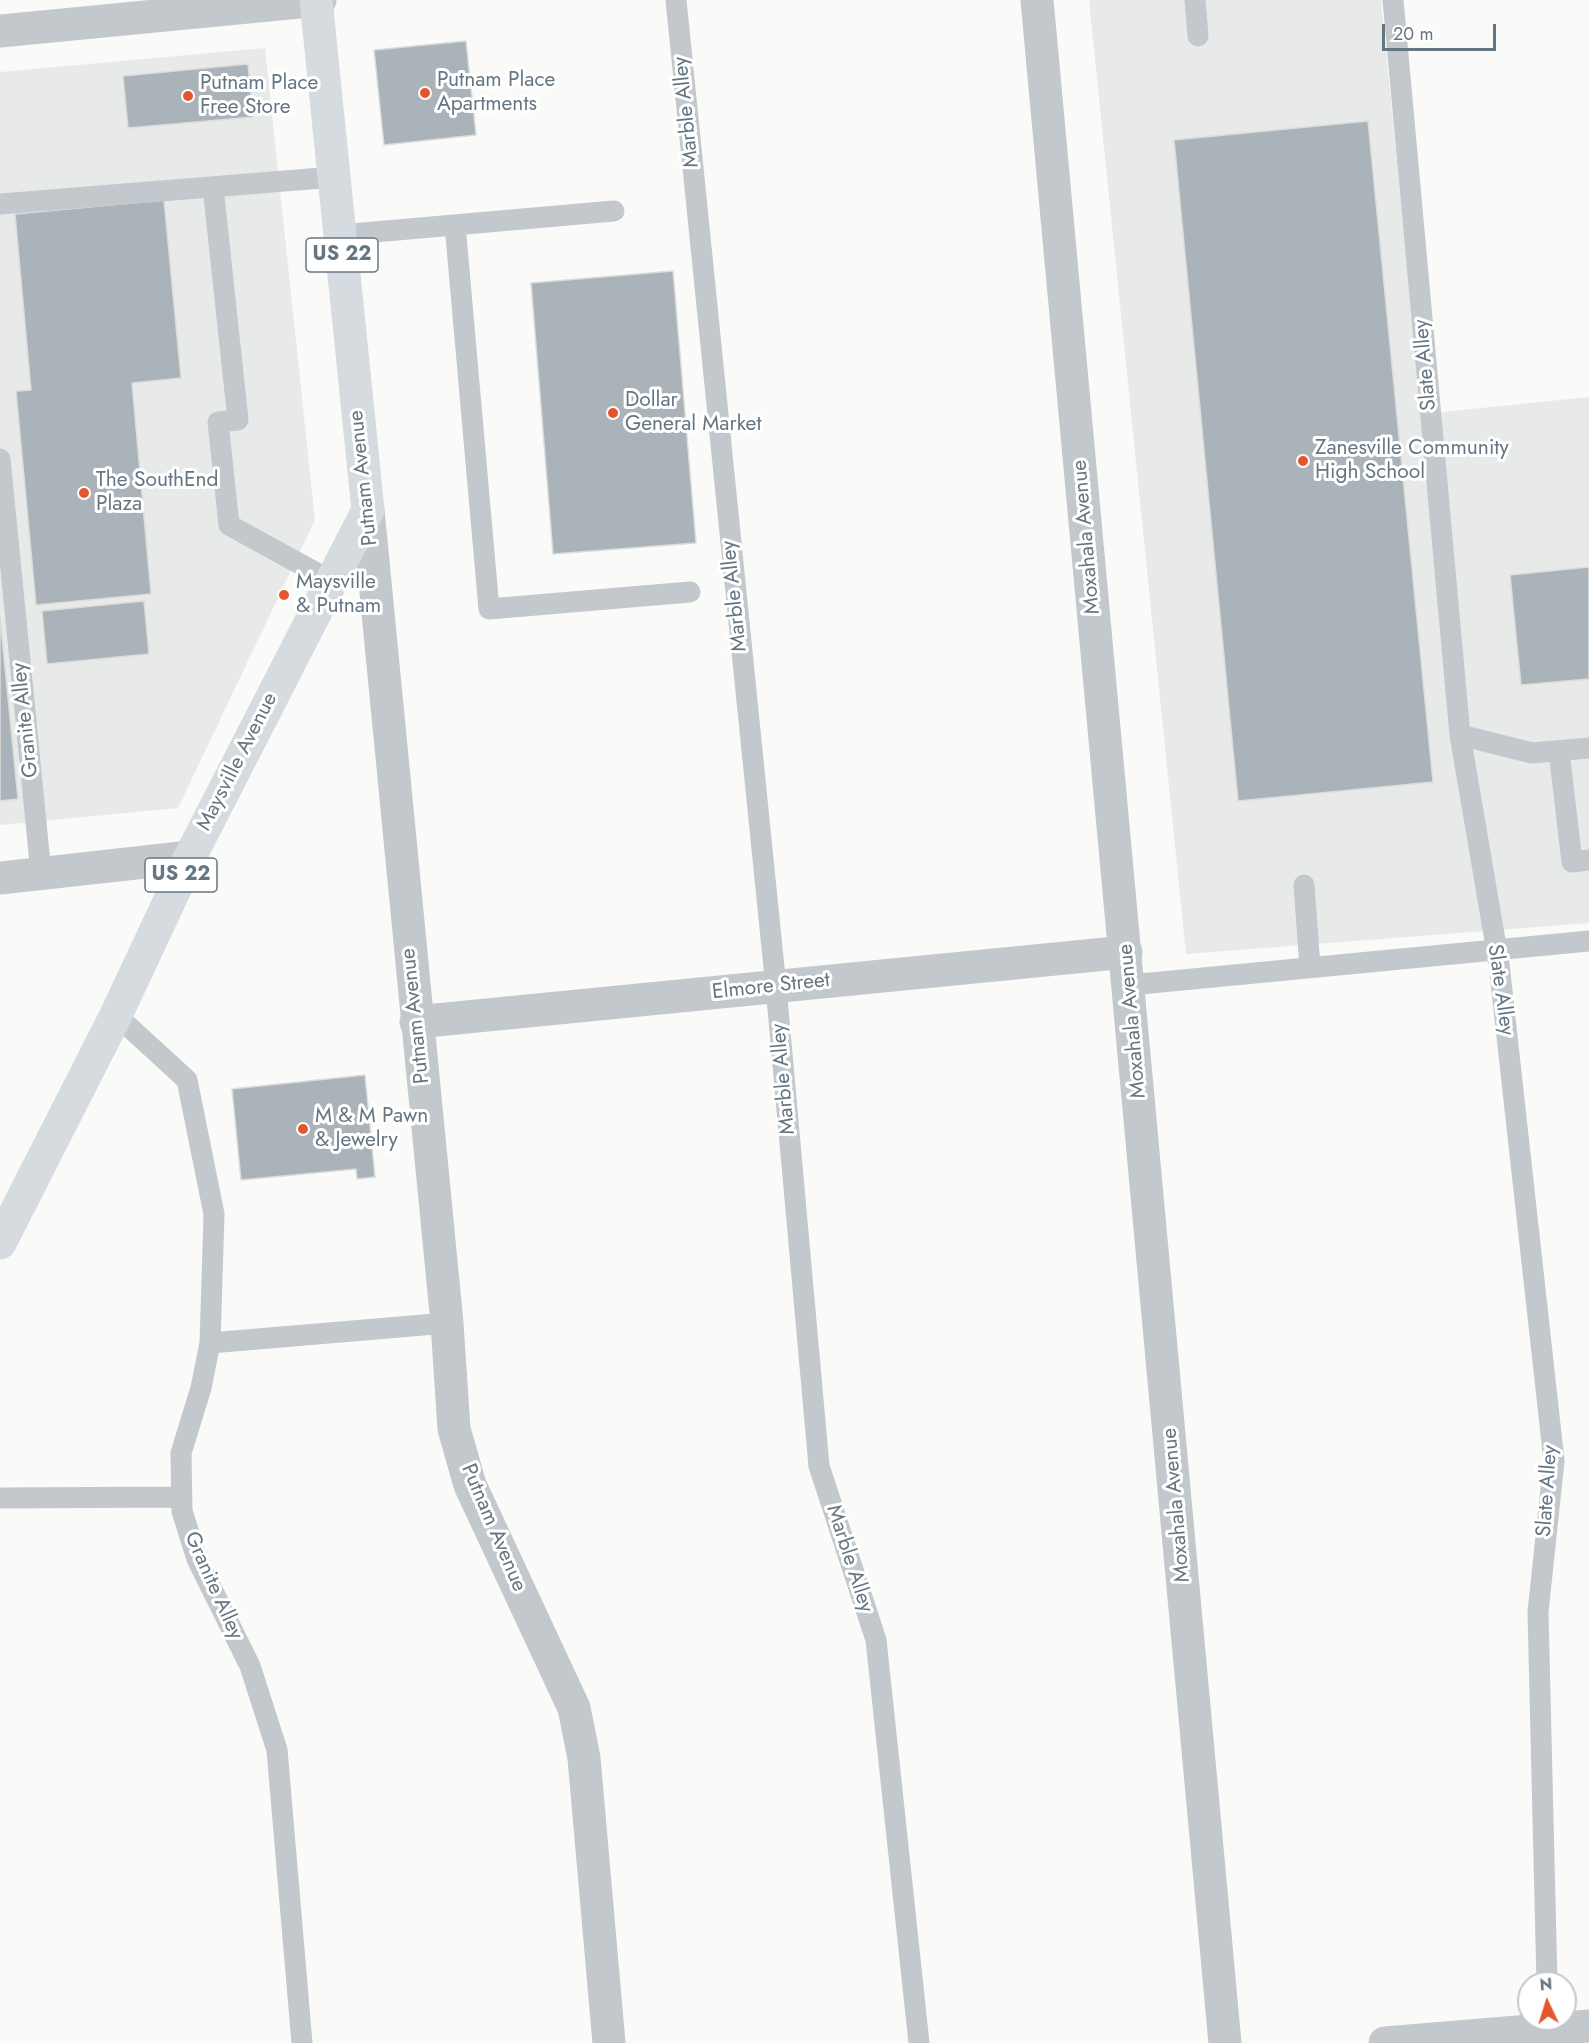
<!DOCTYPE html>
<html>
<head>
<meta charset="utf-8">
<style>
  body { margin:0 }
  #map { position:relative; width:1589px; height:2043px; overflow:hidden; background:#fafaf8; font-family:Jost,sans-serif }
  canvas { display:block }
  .north { position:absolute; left:1517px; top:1971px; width:60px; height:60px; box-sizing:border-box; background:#fff; border:2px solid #c1c8cd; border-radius:50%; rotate:356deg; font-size:16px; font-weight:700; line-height:24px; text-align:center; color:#657683 }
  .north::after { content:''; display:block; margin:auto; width:21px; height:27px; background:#e4572e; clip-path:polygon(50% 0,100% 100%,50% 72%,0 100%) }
  .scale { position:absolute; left:1382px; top:24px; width:114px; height:27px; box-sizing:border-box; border:3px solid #657683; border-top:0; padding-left:8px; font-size:18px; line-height:21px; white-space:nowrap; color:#657683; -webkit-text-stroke:4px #fff; paint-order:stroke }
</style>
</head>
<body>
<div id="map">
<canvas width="1589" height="2043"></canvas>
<div class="north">N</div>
<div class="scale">20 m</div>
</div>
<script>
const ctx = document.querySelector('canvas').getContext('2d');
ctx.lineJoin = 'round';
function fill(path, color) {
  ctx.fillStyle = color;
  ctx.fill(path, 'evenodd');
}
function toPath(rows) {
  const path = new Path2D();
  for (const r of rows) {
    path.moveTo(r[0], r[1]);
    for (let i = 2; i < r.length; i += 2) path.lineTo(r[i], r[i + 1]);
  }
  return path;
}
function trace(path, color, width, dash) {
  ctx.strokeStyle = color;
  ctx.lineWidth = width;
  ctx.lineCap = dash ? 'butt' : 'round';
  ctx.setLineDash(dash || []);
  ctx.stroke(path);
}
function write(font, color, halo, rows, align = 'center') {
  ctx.font = font + ' Jost,sans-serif';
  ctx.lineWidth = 6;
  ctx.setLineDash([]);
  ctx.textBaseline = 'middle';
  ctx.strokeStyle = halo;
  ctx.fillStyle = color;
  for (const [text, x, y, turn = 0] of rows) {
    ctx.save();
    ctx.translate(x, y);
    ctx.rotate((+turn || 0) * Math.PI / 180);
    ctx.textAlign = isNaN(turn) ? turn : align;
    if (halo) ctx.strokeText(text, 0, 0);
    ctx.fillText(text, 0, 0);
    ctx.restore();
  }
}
const built = toPath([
  [1089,0,1381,0,1422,414,1589,397,1589,923,1186,954],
  [265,48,315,520,178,808,0,825,0,72]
]);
const building = toPath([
  [466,41,476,135,384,145,374,50,466,41],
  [248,64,253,117,128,128,123,76,248,64],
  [1368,121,1433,782,1238,801,1174,140,1368,121],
  [164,200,181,378,132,383,151,594,36,605,16,391,31,390,15,214,164,200],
  [673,271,696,543,553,554,531,283,673,271],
  [1589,567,1589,679,1521,685,1510,575,1589,567],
  [144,601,149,654,47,664,42,611,144,601],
  [0,617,18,799,0,801,0,617],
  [365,1075,375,1177,357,1179,356,1169,241,1180,232,1089,365,1075]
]);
const service = toPath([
  [676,0,776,987,819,1466,876,1640,919,2043],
  [1195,0,1198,36],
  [1393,0,1460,735,1499,964,1554,1461,1538,1612,1547,1983],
  [213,187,238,420,218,422,229,525,331,581],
  [0,204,334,177],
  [455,225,489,609,690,592],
  [340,235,614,211],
  [0,459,41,873],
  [1460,735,1532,753,1589,748],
  [1559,751,1572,862,1589,860],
  [1304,885,1310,967],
  [1130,985,1589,941],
  [116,1015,187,1080,214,1214,210,1343,201,1388,181,1453,182,1511,197,1559,250,1666,277,1750,302,2043],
  [210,1343,447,1323],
  [0,1498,182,1497]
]);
const minor = toPath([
  [0,31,320,0],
  [368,510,447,1323,454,1429,470,1485,574,1708,584,1758,609,2043],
  [0,878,190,857],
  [416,1022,1126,952],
  [1385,2043,1589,2026]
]);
const tertiary = toPath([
  [1037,0,1225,2043]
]);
const primary = toPath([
  [0,1243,116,1015,190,857,368,510,316,0]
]);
const markers = [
  [425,93,6,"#e4572e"],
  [188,96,6,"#e4572e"],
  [613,413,6,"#e4572e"],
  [1303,461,6,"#e4572e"],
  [84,493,6,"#e4572e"],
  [284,595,6,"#e4572e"],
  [303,1129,6,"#e4572e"]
];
const shields = [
  [342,255,72],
  [181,875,72]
];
const shieldNames = [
  ["US 22",342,255],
  ["US 22",181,875]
];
const poiNames = [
  ["Putnam Place",437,81],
  ["Apartments",437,105],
  ["Putnam Place",200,84],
  ["Free Store",200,108],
  ["Dollar",625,401],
  ["General Market",625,425],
  ["Zanesville Community",1315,449],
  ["High School",1315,473],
  ["The SouthEnd",96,481],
  ["Plaza",96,505],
  ["Maysville",296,583],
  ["& Putnam",296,607],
  ["M & M Pawn",315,1117],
  ["& Jewelry",315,1141]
];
const streetNames = [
  ["Marble Alley",687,112,-96],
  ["Slate Alley",1426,365,-95],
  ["Putnam Avenue",364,478,-96],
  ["Moxahala Avenue",1087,537,-95],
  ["Marble Alley",735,596,-96],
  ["Granite Alley",26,720,-96],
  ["Maysville Avenue",238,762,-63],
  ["Elmore Street",771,987,-6],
  ["Slate Alley",1500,990,82],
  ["Putnam Avenue",416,1016,-96],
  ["Moxahala Avenue",1133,1021,-95],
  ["Marble Alley",784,1079,-95],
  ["Slate Alley",1548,1491,-86],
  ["Moxahala Avenue",1177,1505,-95],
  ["Putnam Avenue",493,1528,67],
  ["Marble Alley",849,1559,72],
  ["Granite Alley",213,1586,66]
];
fill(built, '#e8e9e9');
fill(building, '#aab3b9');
trace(building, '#dcdcda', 1.5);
trace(service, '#c3c8cc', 21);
trace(minor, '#c3c8cc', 33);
trace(tertiary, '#c3c8cc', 33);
trace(primary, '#d6dbdf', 33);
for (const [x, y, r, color] of markers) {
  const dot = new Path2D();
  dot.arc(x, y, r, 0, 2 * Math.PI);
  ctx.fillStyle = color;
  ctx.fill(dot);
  trace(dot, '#fff', 2);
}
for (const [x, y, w] of shields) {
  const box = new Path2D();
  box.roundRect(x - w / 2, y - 17, w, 34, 4.5);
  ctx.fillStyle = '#fff';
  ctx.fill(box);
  trace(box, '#657683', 1.5);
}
write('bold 20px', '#657683', null, shieldNames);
write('21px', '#657683', '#fff', poiNames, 'left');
write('21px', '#657683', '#fff', streetNames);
</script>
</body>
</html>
